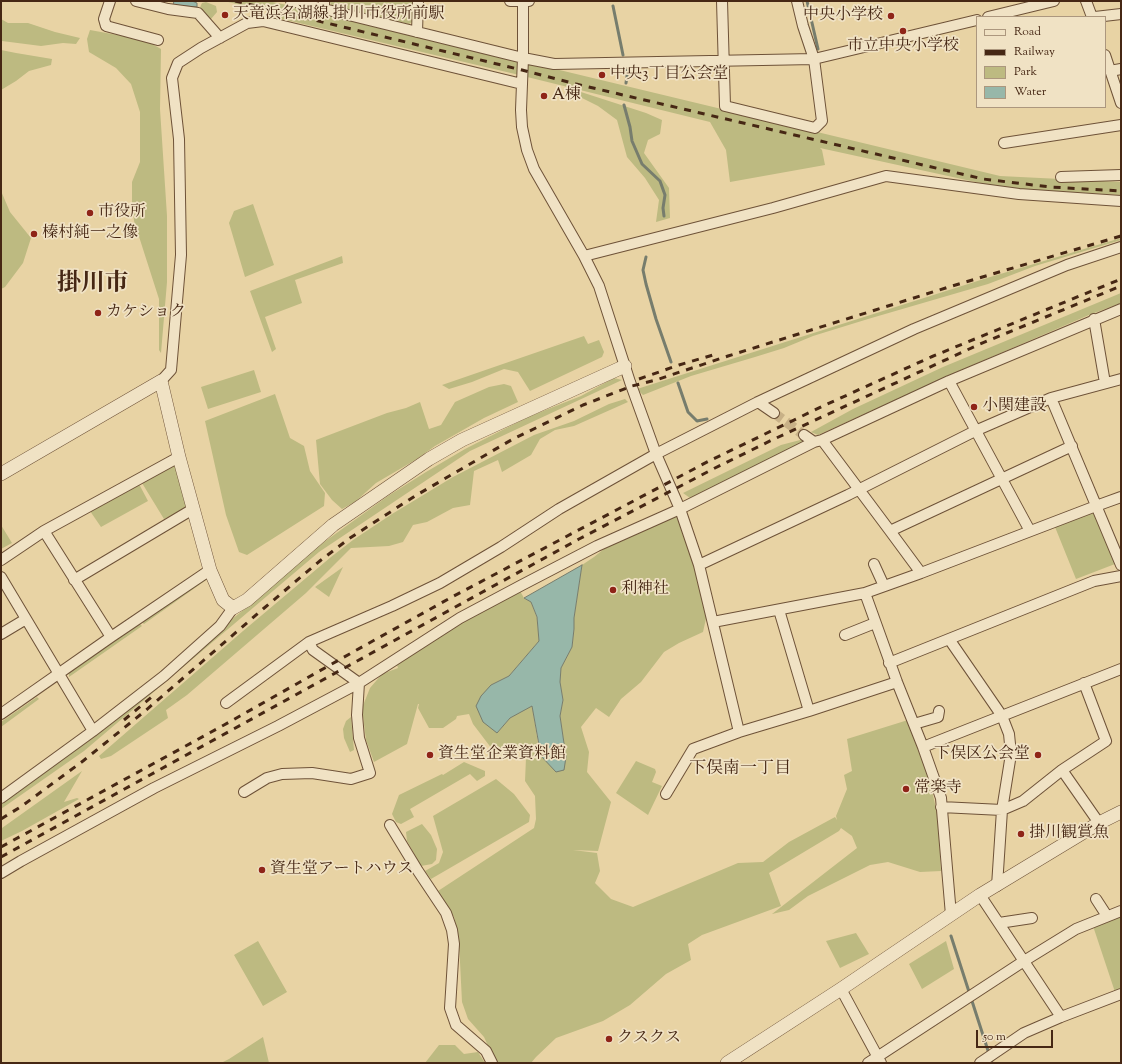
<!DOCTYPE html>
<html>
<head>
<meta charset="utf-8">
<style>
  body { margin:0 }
  #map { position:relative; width:1122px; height:1064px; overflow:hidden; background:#e8d3a4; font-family:"Sorts Mill Goudy",serif }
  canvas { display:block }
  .frame { position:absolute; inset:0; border:2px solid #462714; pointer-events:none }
  .legend { position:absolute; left:976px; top:16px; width:130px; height:92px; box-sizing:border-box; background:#f0e2c4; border:1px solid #ac977e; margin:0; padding:5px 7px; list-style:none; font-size:12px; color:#462714 }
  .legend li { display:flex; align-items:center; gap:8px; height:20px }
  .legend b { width:20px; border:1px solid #ac977e }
  .scale { position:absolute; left:976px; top:1030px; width:77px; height:18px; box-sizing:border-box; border:2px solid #462714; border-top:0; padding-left:5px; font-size:12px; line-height:14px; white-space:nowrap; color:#462714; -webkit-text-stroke:3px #f0e2c4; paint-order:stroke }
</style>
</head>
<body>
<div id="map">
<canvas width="1122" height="1064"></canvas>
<div class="frame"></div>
<ul class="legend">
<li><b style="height:5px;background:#f0e2c4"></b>Road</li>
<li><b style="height:5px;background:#462714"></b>Railway</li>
<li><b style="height:11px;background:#bdba81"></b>Park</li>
<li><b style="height:11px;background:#97b7a9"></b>Water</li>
</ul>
<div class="scale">50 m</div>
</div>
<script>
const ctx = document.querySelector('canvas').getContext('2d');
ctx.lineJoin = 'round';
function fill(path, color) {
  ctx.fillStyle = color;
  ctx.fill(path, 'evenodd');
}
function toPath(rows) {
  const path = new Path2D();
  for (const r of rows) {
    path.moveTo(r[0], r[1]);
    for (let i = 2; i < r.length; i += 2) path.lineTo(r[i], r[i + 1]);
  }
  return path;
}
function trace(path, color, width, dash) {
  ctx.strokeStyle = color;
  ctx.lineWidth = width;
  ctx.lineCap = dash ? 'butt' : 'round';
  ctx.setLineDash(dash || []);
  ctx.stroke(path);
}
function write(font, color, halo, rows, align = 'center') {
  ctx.font = font + ' "Sorts Mill Goudy","Noto Serif JP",serif';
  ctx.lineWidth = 3.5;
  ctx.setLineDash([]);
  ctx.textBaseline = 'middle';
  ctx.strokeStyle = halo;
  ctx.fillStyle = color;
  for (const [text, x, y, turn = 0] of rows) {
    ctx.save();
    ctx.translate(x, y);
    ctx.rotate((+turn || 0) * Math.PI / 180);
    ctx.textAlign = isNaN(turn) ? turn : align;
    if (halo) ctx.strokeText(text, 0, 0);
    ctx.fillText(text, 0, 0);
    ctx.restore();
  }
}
const green = toPath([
  [224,1,268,1,306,9,1000,176,1121,182,1121,195,1003,188,820,148,822,150,825,165,730,182,726,150,710,122,515,74,278,18,279,14],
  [329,1,412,1,412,22,409,24,332,6],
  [206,2,216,6,217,12,211,19,201,15,200,8,201,5,202,3],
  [1,19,8,23,28,23,55,32,80,38,76,44,63,43,41,46,2,41,1,41],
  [90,30,145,40,161,49,160,109,167,216,167,282,161,353,159,350,159,299,134,221,132,203,132,182,140,162,140,112,131,84,116,68,89,52,87,39],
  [1,50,16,53,52,59,51,65,29,71,16,81,1,90],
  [570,92,581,92,646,113,662,120,660,134,648,140,644,153,669,188,670,218,656,222,659,200,645,178,627,157,617,120,598,106],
  [1,191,10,212,31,238,23,263,5,287,1,289],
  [253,204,274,265,245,277,229,223,234,211],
  [1121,238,1121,240,1035,266,988,284,868,319,813,336,784,348,755,357,691,376,643,395,637,389,987,278],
  [342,256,343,263,295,280,302,303,265,317,276,349,272,352,250,291],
  [1121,293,1121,303,1089,315,966,368,818,435,811,432,853,409,943,367],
  [584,336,588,344,599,340,604,352,602,357,530,391,518,372,504,369,472,382,449,389,442,385],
  [254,370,261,392,208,409,201,387],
  [614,378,622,380,470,451,319,552,84,751,1,809,1,801,216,632,272,587,313,550,388,496,426,472,465,449,528,417,581,396],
  [504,384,511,386,518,402,484,418,435,446,417,459,376,483,355,502,342,509,332,500,320,484,316,440,387,413,406,408,420,402,429,429,441,425,455,402,489,387],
  [275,394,290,438,304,446,310,471,325,493,324,506,247,555,239,552,226,515,205,421],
  [625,399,628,402,574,426,555,430,540,439,531,455,502,472,498,460,474,471,470,505,453,508,427,522,413,525,403,542,389,546,351,548,306,593,187,695,166,710,168,718,111,756,101,759,99,756,243,631,331,557,353,540,392,514,453,477,534,435,574,421,609,404],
  [804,439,800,445,690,498,683,493,781,445],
  [177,463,188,507,164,519,142,483],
  [139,484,148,501,101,527,90,511],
  [1094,511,1115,564,1076,579,1055,527],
  [677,514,695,569,707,614,703,632,679,643,664,652,641,682,621,699,609,717,596,708,581,727,589,752,587,772,611,802,598,851,573,850,597,853,600,871,595,883,611,899,633,907,738,863,763,862,789,842,835,817,837,820,836,816,847,789,844,775,852,771,847,739,908,720,929,778,938,817,941,871,920,872,888,862,870,865,808,896,789,910,772,914,857,848,852,836,841,828,839,831,769,873,781,906,702,935,688,944,691,960,666,974,630,1005,603,1021,556,1038,536,1057,531,1063,496,1063,484,1037,468,1019,462,1002,459,942,454,917,438,891,534,828,536,819,535,796,525,781,526,758,522,755,517,745,511,743,501,755,492,749,473,724,469,714,457,716,456,719,443,728,429,728,418,708,419,704,418,704,407,744,374,762,366,740,362,708,370,688,382,674,398,668,396,662,455,625,520,591,524,598,531,602,537,618,539,641,509,676,491,685,497,733,510,718,532,705,538,743,566,757,560,716,563,700,560,682,561,668,572,647,574,629,574,618,582,565,594,557,604,549,614,543,649,529,649,527],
  [1,525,12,543,1,549],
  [343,567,329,597,315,587],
  [204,576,209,578,144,624,141,621],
  [139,623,142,626,69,677,69,673],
  [37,697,39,699,1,727,1,722],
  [351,717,354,750,350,752,344,738,343,729,346,721],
  [636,761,655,769,656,772,652,782,662,786,648,815,616,793],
  [464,762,485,771,485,776,477,781,470,774,410,809,414,817,401,824,396,822,392,814,399,795,442,774,443,775],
  [82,771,64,802,77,798,79,799,22,831,1,841,2,828],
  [496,779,514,794,530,815,529,822,431,879,425,871,439,863,443,852,433,816],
  [422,824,431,835,437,849,436,860,432,864,421,866,407,841,406,832],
  [1121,915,1121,990,1115,992,1093,926],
  [856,933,869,954,840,968,826,941],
  [258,941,287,992,263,1006,234,955],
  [946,941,954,969,922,989,909,964],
  [263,1037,269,1063,221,1063,229,1059],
  [439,1045,455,1045,464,1054,478,1052,485,1063,425,1063]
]);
const water = toPath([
  [174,1,192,1,197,3,197,7,173,5,174,1],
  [582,565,574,618,574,629,572,647,561,668,560,682,563,700,560,716,566,757,564,770,556,772,541,756,532,706,510,718,497,733,483,722,476,706,481,696,491,685,509,676,539,641,537,617,531,602,524,598,582,565]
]);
const stream = toPath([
  [807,1,818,49],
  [613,6,623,55],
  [626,70,627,76,626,83],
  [624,105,630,127,632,141,642,164,660,181,665,195,663,208,664,216],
  [646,257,643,270,646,284,656,319,671,362],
  [678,383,688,412,697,421,707,419],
  [951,936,992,1063]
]);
const minorTunnel = toPath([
  [774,413,804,435]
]);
const minor = toPath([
  [110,1,104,19,106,26,158,40],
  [136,1,168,9,198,13,220,38],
  [291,1,324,9],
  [324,1,324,9,523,58,554,64,814,59,977,20],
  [510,1,529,1],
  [523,1,523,58,521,110,522,127,527,150,534,169,584,256,599,286,630,382,656,454,680,509,699,565,739,732],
  [722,1,725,106,815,128,822,121,814,59,803,26,797,1],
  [1086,1,1092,17],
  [988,17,1054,1],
  [1095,17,1121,14],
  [417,32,418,1],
  [1105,55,1121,103],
  [1110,71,1121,69],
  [1004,143,1121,125],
  [1061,177,1121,175],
  [584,256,773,208,886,176,1019,194,1121,201],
  [1094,319,1105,383],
  [161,381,171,370,181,255,179,139,172,78,178,63,201,48,247,23,263,21,522,84],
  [949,381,1030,531],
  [1051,398,1121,565],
  [758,402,774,413],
  [804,435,814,442],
  [822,440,890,531,921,573],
  [44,531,111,637],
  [890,531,1072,446],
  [1,560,44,531,179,457],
  [874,564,884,586],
  [699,565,848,495,975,431,1051,398,1121,379],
  [1,577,93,731],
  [74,580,193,509],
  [865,593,897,682,923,747,941,798,951,915],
  [779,610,809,711],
  [713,622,865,593,921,573,1096,506,1121,497],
  [1,634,26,619],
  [845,635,875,623],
  [949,639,1002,716,1009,734,1011,754,1002,810,997,886],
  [309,642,313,650,359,683],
  [889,663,1094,581,1121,576],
  [226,703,309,642,392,606,440,583,501,547,559,509,656,454,758,402,914,329,1067,265,1121,247],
  [1,714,111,637,210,570],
  [914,724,938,717,939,711],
  [923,747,1121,669],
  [1062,770,1099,823],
  [244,792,267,778,282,774,312,773,351,779,370,773,359,738,357,715,359,683],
  [666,794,693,749,739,732,809,711,897,682],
  [1,798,93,731,164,676,220,626,233,608],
  [941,807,1002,810,1023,801,1062,770,1106,741,1084,683],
  [390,825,418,871,446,913,452,930,454,944,450,1008,456,1025,486,1051,492,1063],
  [1,873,21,861,154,788,278,726,359,683,460,618,522,585,597,546,680,509,814,442,822,440,949,381,1121,309],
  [980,895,1061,1017],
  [1096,899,1107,916],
  [999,923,1032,918],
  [841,989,881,1063],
  [868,1063,1024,961,1076,929,1121,911],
  [980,1063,1024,1033,1061,1017,1121,994]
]);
const tertiary = toPath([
  [1,474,161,381,179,457,210,570,223,600,233,608,247,600,333,525,429,459,462,440,625,366],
  [727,1063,841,989,980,895,1099,823,1121,812]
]);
const rail = toPath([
  [235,1,522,70,576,84,983,179,1050,187,1121,191],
  [639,379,679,365,713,355],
  [124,720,154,695],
  [1,819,22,806,83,761,145,711,263,609,321,560,350,538,415,496,513,439,583,405,632,386,656,380,728,356,952,286,1121,236],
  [1,847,224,725,353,652,452,597,709,461,823,406,931,357,1121,279],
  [1,857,579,539,715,468,772,440,980,344,1121,286]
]);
const markers = [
  [225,15,4,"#8f2418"],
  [891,16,4,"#8f2418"],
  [903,31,4,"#8f2418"],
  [602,75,4,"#8f2418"],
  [544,96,4,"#8f2418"],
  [90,213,4,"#8f2418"],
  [34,234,4,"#8f2418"],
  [98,313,4,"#8f2418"],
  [974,407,4,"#8f2418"],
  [613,590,4,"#8f2418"],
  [430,755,4,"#8f2418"],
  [1038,755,4,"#8f2418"],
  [906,789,4,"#8f2418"],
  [1021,834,4,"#8f2418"],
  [262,870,4,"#8f2418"],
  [609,1039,4,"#8f2418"]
];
const poiNames = [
  ["天竜浜名湖線 掛川市役所前駅",233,15],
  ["中央小学校",883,16,"right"],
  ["市立中央小学校",903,47,"center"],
  ["中央3丁目公会堂",610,75],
  ["A棟",552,96],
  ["市役所",98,213],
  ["榛村純一之像",42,234],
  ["カケショク",106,313],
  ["小関建設",982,407],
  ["利神社",621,590],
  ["資生堂企業資料館",438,755],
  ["下俣区公会堂",1030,755,"right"],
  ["常楽寺",914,789],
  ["掛川観賞魚",1029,834],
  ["資生堂アートハウス",270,870],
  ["クスクス",617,1039]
];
const neighbourhoodNames = [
  ["下俣南一丁目",740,770]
];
const townNames = [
  ["掛川市",93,286]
];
fill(green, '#bdba81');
fill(water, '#97b7a9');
trace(water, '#777d6d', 1);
trace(stream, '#777d6d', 3);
trace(minorTunnel, '#c8b187', 10, [10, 5]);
trace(minor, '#6e5238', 12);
trace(tertiary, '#6e5238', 14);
trace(minor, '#f0e2c4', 10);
trace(tertiary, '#f0e2c4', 13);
trace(rail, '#462714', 3, [7, 7]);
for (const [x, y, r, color] of markers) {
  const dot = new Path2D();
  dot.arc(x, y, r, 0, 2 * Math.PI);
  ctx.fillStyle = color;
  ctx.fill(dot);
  trace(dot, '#f0e2c4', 1.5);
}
write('16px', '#462714', '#f0e2c4', poiNames, 'left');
write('17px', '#462714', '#f0e2c4', neighbourhoodNames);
write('bold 24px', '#462714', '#f0e2c4', townNames);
</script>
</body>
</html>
